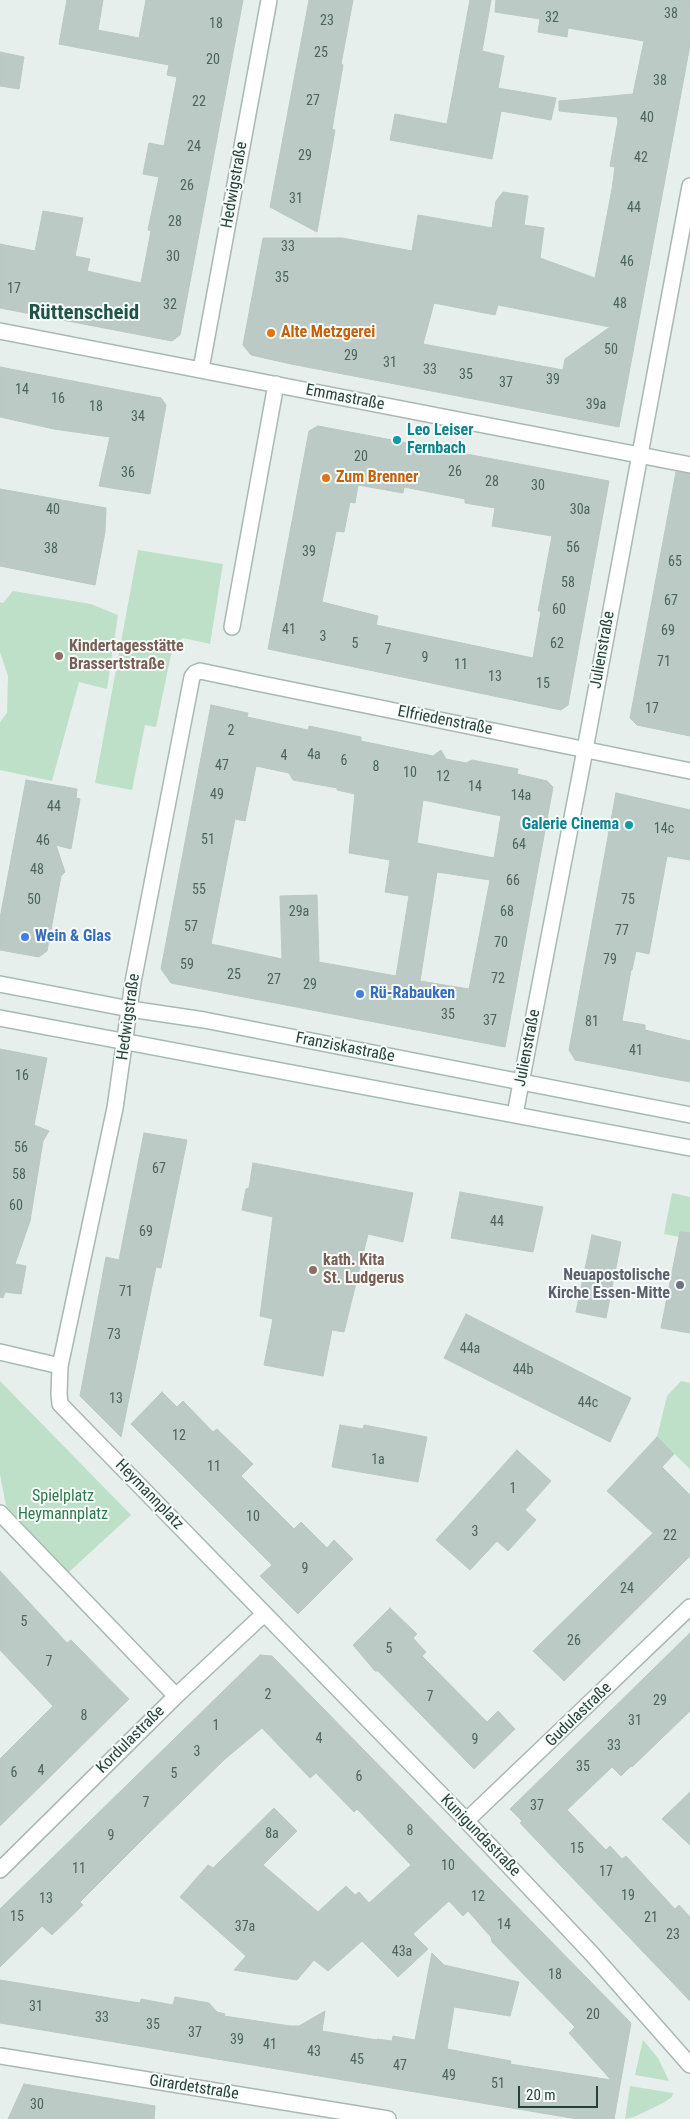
<!DOCTYPE html>
<html>
<head>
<meta charset="utf-8">
<style>
  body { margin:0 }
  #map { position:relative; width:690px; height:2119px; overflow:hidden; background:#e6efeb; font-family:"Roboto Condensed",sans-serif }
  canvas { display:block }
  .scale { position:absolute; left:518px; top:2086px; width:80px; height:22px; box-sizing:border-box; border:2px solid #24423a; border-top:0; padding-left:6px; font-size:15px; line-height:18px; white-space:nowrap; color:#24423a; -webkit-text-stroke:4px #f7fbf9; paint-order:stroke }
</style>
</head>
<body>
<div id="map">
<canvas width="690" height="2119"></canvas>
<div class="scale">20 m</div>
</div>
<script>
const ctx = document.querySelector('canvas').getContext('2d');
ctx.lineJoin = 'round';
function fill(path, color) {
  ctx.fillStyle = color;
  ctx.fill(path, 'evenodd');
}
function toPath(rows) {
  const path = new Path2D();
  for (const r of rows) {
    path.moveTo(r[0], r[1]);
    for (let i = 2; i < r.length; i += 2) path.lineTo(r[i], r[i + 1]);
  }
  return path;
}
function trace(path, color, width, dash) {
  ctx.strokeStyle = color;
  ctx.lineWidth = width;
  ctx.lineCap = dash ? 'butt' : 'round';
  ctx.setLineDash(dash || []);
  ctx.stroke(path);
}
function write(font, color, halo, rows, align = 'center') {
  ctx.font = font + ' "Roboto Condensed",sans-serif';
  ctx.lineWidth = 4;
  ctx.setLineDash([]);
  ctx.textBaseline = 'middle';
  ctx.strokeStyle = halo;
  ctx.fillStyle = color;
  for (const [text, x, y, turn = 0] of rows) {
    ctx.save();
    ctx.translate(x, y);
    ctx.rotate((+turn || 0) * Math.PI / 180);
    ctx.textAlign = isNaN(turn) ? turn : align;
    if (halo) ctx.strokeText(text, 0, 0);
    ctx.fillText(text, 0, 0);
    ctx.restore();
  }
}
const green = toPath([
  [138,550,223,564,210,644,183,638,173,645,156,727,145,725,132,790,95,783],
  [13,591,91,604,118,615,107,689,79,682,52,781,0,770,0,722,7,713,8,676,0,652,0,602,3,603],
  [672,1193,690,1197,690,1239,664,1234],
  [0,1381,131,1515,68,1573,6,1506,0,1474],
  [681,1381,690,1383,690,1469,657,1437,667,1396],
  [643,2040,658,2058,669,2081,635,2075],
  [630,2086,673,2093,672,2097,663,2103,634,2117,625,2119]
]);
const building = toPath([
  [67,0,103,0,98,30,139,38,146,0,243,0,180,335,172,341,0,308,0,244,35,251,43,211,83,218,75,256,90,259,87,271,141,283,151,231,148,230,159,177,143,174,149,143,164,146,177,77,167,75,169,65,59,44,67,0],
  [309,0,353,0,341,64,343,65,332,129,335,130,317,232,270,207,309,0],
  [470,0,491,0,482,51,504,56,498,88,556,98,551,120,501,111,492,159,390,140,395,114,447,124,470,0],
  [496,0,690,0,690,45,619,427,291,364,251,355,243,345,263,238,342,238,412,251,418,215,492,228,496,201,503,192,528,196,524,225,544,228,540,258,595,278,612,189,615,167,610,166,618,121,617,117,559,111,559,101,633,94,644,41,568,28,567,37,538,32,540,19,495,12,496,0],
  [434,303,495,315,498,305,610,327,565,359,563,370,423,344,434,303],
  [0,52,24,57,19,89,0,86,0,52],
  [0,367,161,398,166,405,150,494,99,486,110,437,54,429,0,417,0,367],
  [318,426,609,481,568,705,561,710,268,649,309,431,318,426],
  [358,485,403,493,404,487,465,499,465,503,495,508,492,526,552,536,538,611,541,611,533,658,376,625,378,616,322,602,336,531,344,532,350,502,355,503,358,485],
  [676,472,690,474,690,736,637,725,630,718,676,472],
  [0,489,106,508,105,532,95,585,0,566,0,489],
  [211,705,248,713,247,717,308,730,309,726,361,737,361,741,433,756,441,750,446,759,466,763,472,760,518,769,517,774,547,781,553,787,505,1047,171,983,161,969,211,705],
  [256,766,289,773,293,780,337,788,337,790,355,794,349,853,390,860,385,892,409,896,396,976,319,962,317,895,280,896,282,959,211,944,235,819,245,821,256,766],
  [423,800,501,816,494,858,417,843,423,800],
  [437,872,490,880,469,989,420,981,437,872],
  [26,780,77,789,76,798,80,799,71,849,56,845,65,872,61,876,47,951,39,957,0,950,0,918,26,780],
  [616,793,690,810,690,860,667,856,649,954,636,951,632,970,631,970,622,1021,645,1025,645,1030,690,1041,690,1082,575,1060,569,1050,616,793],
  [0,1049,47,1058,34,1125,49,1131,43,1141,30,1221,15,1264,26,1266,21,1294,5,1292,3,1298,0,1297,0,1049],
  [144,1133,187,1140,161,1268,156,1267,121,1437,80,1396,106,1257,119,1260,144,1133],
  [253,1163,413,1193,403,1242,368,1234,344,1332,332,1330,323,1376,264,1365,273,1319,260,1316,273,1217,242,1210,246,1189,249,1188,253,1163],
  [460,1192,543,1207,533,1252,451,1238,460,1192],
  [680,1232,690,1233,690,1333,661,1328,680,1232],
  [592,1235,621,1242,606,1318,576,1312,592,1235],
  [466,1314,631,1398,610,1442,444,1358,466,1314],
  [162,1392,177,1407,183,1401,213,1432,217,1429,253,1464,241,1476,294,1529,301,1522,327,1548,334,1540,353,1559,298,1614,260,1576,272,1565,131,1424,162,1392],
  [340,1425,363,1429,364,1425,427,1437,418,1482,332,1467,340,1425],
  [657,1437,674,1454,662,1467,690,1495,690,1556,564,1681,533,1651,653,1533,607,1491,657,1437],
  [517,1450,551,1481,525,1510,536,1520,508,1551,497,1541,470,1570,436,1540,517,1450],
  [0,1571,67,1643,71,1640,129,1699,0,1826,0,1759,53,1706,0,1650,0,1571],
  [390,1608,417,1634,413,1638,426,1652,422,1656,487,1722,498,1711,515,1729,474,1769,378,1671,375,1671,353,1645,390,1608],
  [690,1633,690,1711,632,1767,631,1766,621,1776,612,1767,567,1810,606,1850,610,1846,622,1859,626,1856,675,1909,679,1905,690,1917,690,2001,520,1823,522,1821,510,1809,690,1633],
  [260,1655,272,1656,631,2023,614,2119,578,2119,0,2023,0,1980,140,2003,141,1999,173,2005,175,1997,209,2003,217,2012,225,2014,224,2016,290,2026,299,2026,325,2011,322,2031,377,2040,377,2039,392,2041,393,2036,415,2040,432,1953,444,1965,519,1982,510,2016,454,2007,447,2049,511,2061,510,2064,611,2080,569,2033,575,2027,492,1942,491,1937,468,1911,463,1916,449,1901,413,1934,428,1949,398,1977,362,1941,328,1971,314,1960,297,1980,234,1970,246,1956,180,1897,208,1865,213,1868,274,1808,297,1831,263,1865,318,1912,346,1886,355,1895,359,1892,369,1903,411,1865,357,1809,354,1812,316,1773,310,1778,262,1728,225,1759,149,1833,80,1902,83,1905,52,1935,42,1926,0,1967,0,1909,260,1655],
  [690,1792,690,1845,662,1819,690,1792],
  [24,2084,155,2106,154,2119,8,2119,24,2084]
]);
const street = toPath([
  [0,331,690,465],
  [201,369,269,0],
  [232,627,276,384],
  [690,771,257,683,200,671,195,673,192,677,133,982,115,1108,60,1366,59,1394,60,1404,458,1812,592,1954,690,2065],
  [515,1114,581,771,690,186],
  [0,1352,60,1366],
  [0,1513,176,1696],
  [466,1821,690,1607],
  [0,1870,176,1696,264,1614],
  [0,2056,388,2119]
]);
const secondary = toPath([
  [0,984,130,1009,204,1020,690,1115],
  [0,1018,690,1148]
]);
const markers = [
  [271,333,5,"#e8710a"],
  [397,440,5,"#0f9aa8"],
  [326,478,5,"#e8710a"],
  [59,656,5,"#8d6e63"],
  [629,825,5,"#0f9aa8"],
  [25,937,5,"#3f7fe0"],
  [360,994,5,"#3f7fe0"],
  [313,1270,5,"#8d6e63"],
  [680,1285,5,"#6b7280"]
];
const numberNames = [
  ["38",671,14],
  ["32",552,18],
  ["23",327,21],
  ["18",216,24],
  ["25",321,53],
  ["20",213,60],
  ["38",660,81],
  ["27",313,101],
  ["22",199,102],
  ["40",647,118],
  ["24",194,147],
  ["29",305,156],
  ["42",641,158],
  ["26",187,186],
  ["31",296,199],
  ["44",634,208],
  ["28",175,222],
  ["33",288,247],
  ["30",173,257],
  ["46",627,262],
  ["35",282,278],
  ["17",14,289],
  ["48",620,304],
  ["32",170,305],
  ["50",611,350],
  ["29",351,356],
  ["31",390,363],
  ["33",430,370],
  ["35",466,375],
  ["39",553,380],
  ["37",506,383],
  ["14",22,390],
  ["16",58,399],
  ["39a",596,405],
  ["18",96,407],
  ["34",138,417],
  ["20",361,457],
  ["26",455,472],
  ["36",128,473],
  ["28",492,482],
  ["30",538,486],
  ["40",53,510],
  ["30a",580,510],
  ["56",573,548],
  ["38",51,549],
  ["39",309,552],
  ["65",675,562],
  ["58",568,583],
  ["67",671,601],
  ["60",559,610],
  ["41",289,630],
  ["69",668,631],
  ["3",323,637],
  ["5",355,644],
  ["62",557,644],
  ["7",388,650],
  ["9",425,658],
  ["71",664,662],
  ["11",461,665],
  ["13",495,677],
  ["15",543,684],
  ["17",652,709],
  ["2",231,731],
  ["4a",314,755],
  ["4",284,756],
  ["6",344,761],
  ["47",222,766],
  ["8",376,767],
  ["10",410,773],
  ["12",443,777],
  ["14",475,787],
  ["49",217,795],
  ["14a",521,796],
  ["44",54,807],
  ["14c",664,829],
  ["51",208,840],
  ["46",43,841],
  ["64",519,845],
  ["48",37,870],
  ["66",513,881],
  ["55",199,890],
  ["50",34,900],
  ["75",628,900],
  ["29a",299,912],
  ["68",507,912],
  ["57",191,927],
  ["77",622,931],
  ["70",501,943],
  ["79",610,960],
  ["59",187,965],
  ["25",234,975],
  ["72",498,979],
  ["27",274,980],
  ["29",310,985],
  ["35",448,1015],
  ["37",490,1021],
  ["81",592,1022],
  ["41",636,1051],
  ["16",22,1076],
  ["56",21,1148],
  ["67",159,1169],
  ["58",19,1175],
  ["60",16,1206],
  ["44",497,1222],
  ["69",146,1232],
  ["71",126,1292],
  ["73",114,1335],
  ["44a",470,1349],
  ["44b",523,1370],
  ["13",116,1399],
  ["44c",588,1403],
  ["12",179,1436],
  ["1a",378,1460],
  ["11",214,1467],
  ["1",513,1489],
  ["10",253,1517],
  ["3",475,1532],
  ["22",670,1536],
  ["9",305,1569],
  ["24",627,1589],
  ["5",24,1622],
  ["26",574,1641],
  ["5",389,1649],
  ["7",49,1662],
  ["2",268,1695],
  ["7",430,1697],
  ["29",660,1701],
  ["8",84,1716],
  ["31",635,1721],
  ["1",216,1726],
  ["4",319,1739],
  ["9",475,1740],
  ["33",614,1746],
  ["3",197,1752],
  ["35",583,1767],
  ["4",41,1771],
  ["6",14,1773],
  ["5",174,1774],
  ["6",359,1777],
  ["7",146,1803],
  ["37",537,1806],
  ["8",410,1831],
  ["8a",272,1834],
  ["9",111,1836],
  ["15",577,1849],
  ["10",448,1866],
  ["11",79,1869],
  ["17",606,1872],
  ["19",628,1896],
  ["12",478,1897],
  ["13",46,1899],
  ["15",17,1917],
  ["21",651,1918],
  ["14",504,1925],
  ["37a",245,1927],
  ["23",673,1935],
  ["43a",402,1952],
  ["18",555,1975],
  ["31",36,2007],
  ["20",593,2015],
  ["33",102,2018],
  ["35",153,2025],
  ["37",195,2033],
  ["39",237,2040],
  ["41",270,2045],
  ["43",314,2052],
  ["45",357,2060],
  ["47",400,2066],
  ["49",449,2076],
  ["51",498,2084],
  ["30",37,2105]
];
const streetNames = [
  ["Hedwigstraße",235,185,-80],
  ["Emmastraße",345,398,11],
  ["Julienstraße",603,650,-80],
  ["Elfriedenstraße",445,721,11],
  ["Hedwigstraße",129,1017,-82],
  ["Franziskastraße",345,1048,11],
  ["Julienstraße",528,1048,-79],
  ["Heymannplatz",149,1495,46],
  ["Gudulastraße",579,1715,-44],
  ["Kordulastraße",131,1740,-45],
  ["Kunigundastraße",480,1836,46],
  ["Girardetstraße",194,2088,9]
];
const foodNames = [
  ["Alte Metzgerei",281,333],
  ["Zum Brenner",336,478]
];
const cultureNames = [
  ["Leo Leiser",407,431],
  ["Fernbach",407,449],
  ["Galerie Cinema",619,825,"right"]
];
const educationNames = [
  ["Kindertagesstätte",69,647],
  ["Brassertstraße",69,665],
  ["kath. Kita",323,1261],
  ["St. Ludgerus",323,1279]
];
const shopNames = [
  ["Wein & Glas",35,937],
  ["Rü-Rabauken",370,994]
];
const worshipNames = [
  ["Neuapostolische",670,1276],
  ["Kirche Essen-Mitte",670,1294]
];
const parkNames = [
  ["Spielplatz",63,1497],
  ["Heymannplatz",63,1515]
];
const districtNames = [
  ["Rüttenscheid",84,314]
];
fill(green, '#bfe0c8');
fill(building, '#bbcac4');
trace(building, '#b8c9c2', 1);
trace(street, '#a8b8b2', 18);
trace(secondary, '#a4bbb3', 18);
trace(street, '#fff', 15);
trace(secondary, '#fff', 15);
for (const [x, y, r, color] of markers) {
  const dot = new Path2D();
  dot.arc(x, y, r, 0, 2 * Math.PI);
  ctx.fillStyle = color;
  ctx.fill(dot);
  trace(dot, '#f7fbf9', 2);
}
write('14px', '#4a645c', null, numberNames);
write('16px', '#24423a', '#f7fbf9', streetNames);
write('bold 16px', '#c56008', '#f7fbf9', foodNames, 'left');
write('bold 16px', '#0d838f', '#f7fbf9', cultureNames, 'left');
write('bold 16px', '#785e54', '#f7fbf9', educationNames, 'left');
write('bold 16px', '#366cbe', '#f7fbf9', shopNames, 'left');
write('bold 16px', '#5b616d', '#f7fbf9', worshipNames, 'right');
write('16px', '#2d7a4b', '#f7fbf9', parkNames);
write('bold 21px', '#1f5548', '#f7fbf9', districtNames);
</script>
</body>
</html>
